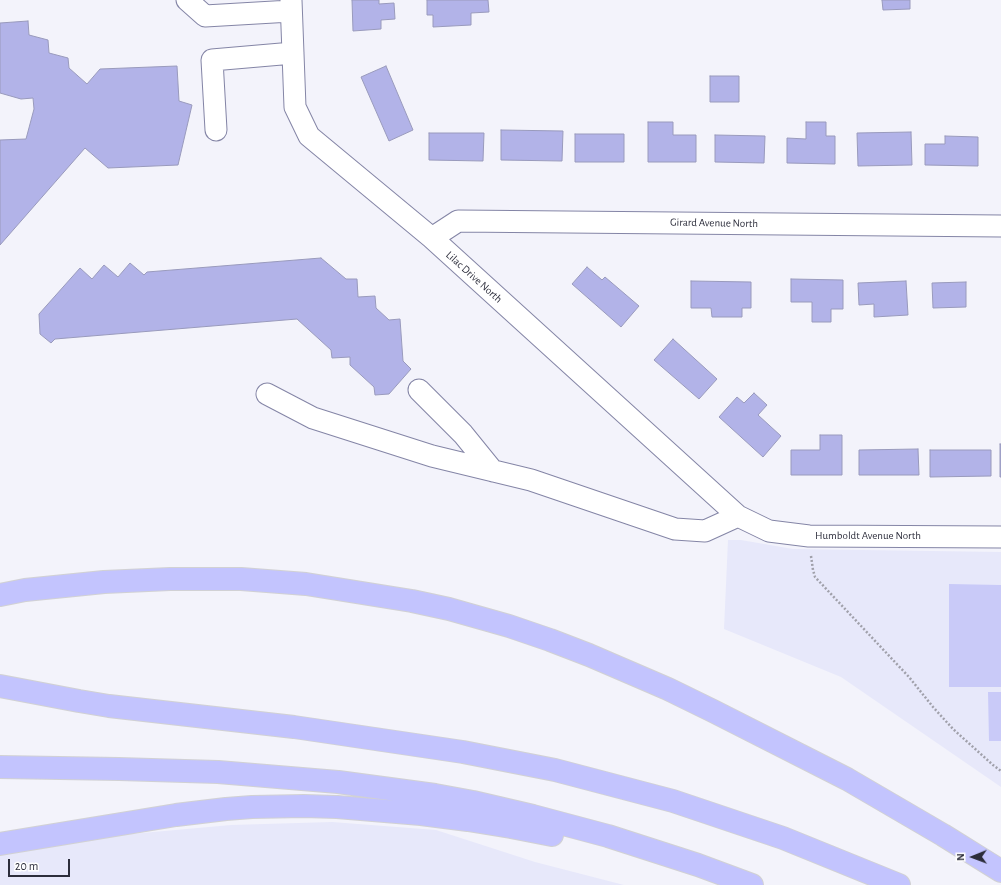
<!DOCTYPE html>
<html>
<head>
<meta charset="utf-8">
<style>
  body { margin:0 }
  #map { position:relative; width:1001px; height:885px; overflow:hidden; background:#f3f3fb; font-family:"Alegreya Sans",sans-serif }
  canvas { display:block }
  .north { position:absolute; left:953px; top:837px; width:40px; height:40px; -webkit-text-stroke:3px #fff; paint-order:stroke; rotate:269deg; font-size:11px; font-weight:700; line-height:16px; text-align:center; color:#2c2d3b }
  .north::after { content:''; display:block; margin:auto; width:14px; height:18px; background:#2c2d3b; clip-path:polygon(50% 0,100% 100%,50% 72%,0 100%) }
  .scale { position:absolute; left:8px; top:859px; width:62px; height:18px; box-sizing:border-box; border:2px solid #2c2d3b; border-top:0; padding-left:5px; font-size:12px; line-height:14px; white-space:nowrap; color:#2c2d3b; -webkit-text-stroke:3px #fff; paint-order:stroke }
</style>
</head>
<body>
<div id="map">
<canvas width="1001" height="885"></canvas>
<div class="north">N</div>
<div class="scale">20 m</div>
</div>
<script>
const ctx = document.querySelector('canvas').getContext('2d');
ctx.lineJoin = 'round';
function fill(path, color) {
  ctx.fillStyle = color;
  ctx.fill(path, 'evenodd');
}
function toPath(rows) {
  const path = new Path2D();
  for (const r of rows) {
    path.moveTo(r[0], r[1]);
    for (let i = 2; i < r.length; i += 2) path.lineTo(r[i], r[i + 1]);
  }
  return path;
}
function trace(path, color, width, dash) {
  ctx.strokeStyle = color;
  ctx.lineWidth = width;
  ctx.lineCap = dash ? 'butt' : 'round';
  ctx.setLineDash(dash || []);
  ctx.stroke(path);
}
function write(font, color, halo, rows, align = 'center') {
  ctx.font = font + ' "Alegreya Sans",sans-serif';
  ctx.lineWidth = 4;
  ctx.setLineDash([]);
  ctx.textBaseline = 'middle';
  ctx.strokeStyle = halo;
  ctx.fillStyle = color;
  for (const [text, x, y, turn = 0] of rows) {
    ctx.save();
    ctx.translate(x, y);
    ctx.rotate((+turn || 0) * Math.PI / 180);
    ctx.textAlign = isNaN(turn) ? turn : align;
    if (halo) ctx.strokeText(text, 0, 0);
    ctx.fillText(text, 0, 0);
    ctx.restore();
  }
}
const built = toPath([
  [728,540,741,540,793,549,1001,552,1001,787,841,677,724,629],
  [332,822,436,830,535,862,624,885,0,885,0,854,109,836,231,825]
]);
const green = toPath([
  [949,584,1001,585,1001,687,949,687],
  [988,692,1001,692,1001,741,989,741]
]);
const building = toPath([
  [352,0,379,0,379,4,394,3,395,19,381,20,381,29,353,31,352,0],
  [427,0,488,0,489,12,471,13,471,25,433,27,433,15,427,15,427,0],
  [882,0,910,0,910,9,883,10,882,0],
  [28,21,29,35,48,40,49,53,68,58,69,68,87,84,100,69,177,66,179,101,192,105,178,165,108,168,85,148,0,245,0,140,26,139,34,109,33,98,21,99,0,93,0,23,28,21],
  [386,66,413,130,389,141,361,77,386,66],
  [710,76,739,76,739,102,710,102,710,76],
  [648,122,673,122,673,135,696,135,696,162,648,162,648,122],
  [806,122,826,122,826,136,835,136,835,164,787,163,787,138,806,139,806,122],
  [501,130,563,131,562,161,501,160,501,130],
  [911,132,912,165,858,166,857,133,911,132],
  [429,133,484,133,483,161,429,160,429,133],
  [575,134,624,134,624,162,575,162,575,134],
  [715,135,765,136,764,163,715,162,715,135],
  [945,136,978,137,978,166,925,165,925,144,945,144,945,136],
  [321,258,346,279,357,279,358,297,375,296,376,308,389,320,400,319,403,361,411,369,389,394,375,395,374,387,350,365,350,357,332,358,331,350,297,319,55,339,51,343,40,334,39,314,80,268,92,279,104,265,118,277,130,263,144,275,147,272,321,258],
  [587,267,602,280,605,277,639,306,621,327,572,284,587,267],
  [791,279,843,280,843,309,831,309,831,322,812,322,812,302,791,302,791,279],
  [691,281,751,282,751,308,742,308,742,317,712,317,711,308,691,308,691,281],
  [906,281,908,315,874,317,874,304,859,305,858,283,906,281],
  [966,282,966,307,933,308,932,283,966,282],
  [673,339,717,379,699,399,654,360,673,339],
  [754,393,767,405,758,415,781,436,763,457,719,417,737,397,744,403,754,393],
  [820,435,842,435,842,475,791,475,791,450,820,450,820,435],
  [1000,444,1001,444,1001,477,1000,477,1000,444],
  [918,449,919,475,859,475,859,450,918,449],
  [930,450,991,450,991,476,930,477,930,450]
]);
const path = toPath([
  [811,556,813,570,815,577,909,677,933,707,953,729,993,765,1001,771]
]);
const minor = toPath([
  [187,0,205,16,291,11],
  [291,0,295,107,309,136,432,238,738,516,769,531,809,536,1001,537],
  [216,130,212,60,293,53],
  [432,238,458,221,1001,226],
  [419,390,463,434,493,471],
  [267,394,313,418,432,456,531,480,675,529,705,531,738,516]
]);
const highway = toPath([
  [0,595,25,590,104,582,170,579,241,579,306,584,412,601,449,609,509,626,550,640,589,655,668,689,713,711,847,779,943,835,1001,871],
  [0,686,79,701,109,706,294,727,463,752,555,770,673,801,783,838,899,885],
  [0,767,119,769,218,772,338,782,435,795,473,802,533,816,608,836,698,865,752,885],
  [0,844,176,815,226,809,252,807,304,806,337,807,421,814,468,820,511,827,552,835]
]);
const streetNames = [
  ["Girard Avenue North",714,223,1],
  ["Lilac Drive North",474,277,42],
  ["Humboldt Avenue North",868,536]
];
fill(built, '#e7e8fa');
fill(green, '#c9caf8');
fill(building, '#b2b3e8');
trace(building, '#999abc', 1);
trace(minor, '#8485a6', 23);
trace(highway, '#d1d1d4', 24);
trace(path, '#a0a0aa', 2.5, [2, 2]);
trace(minor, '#fff', 21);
trace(highway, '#c3c4fe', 22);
write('11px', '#2c2d3b', '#fff', streetNames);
</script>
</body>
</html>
